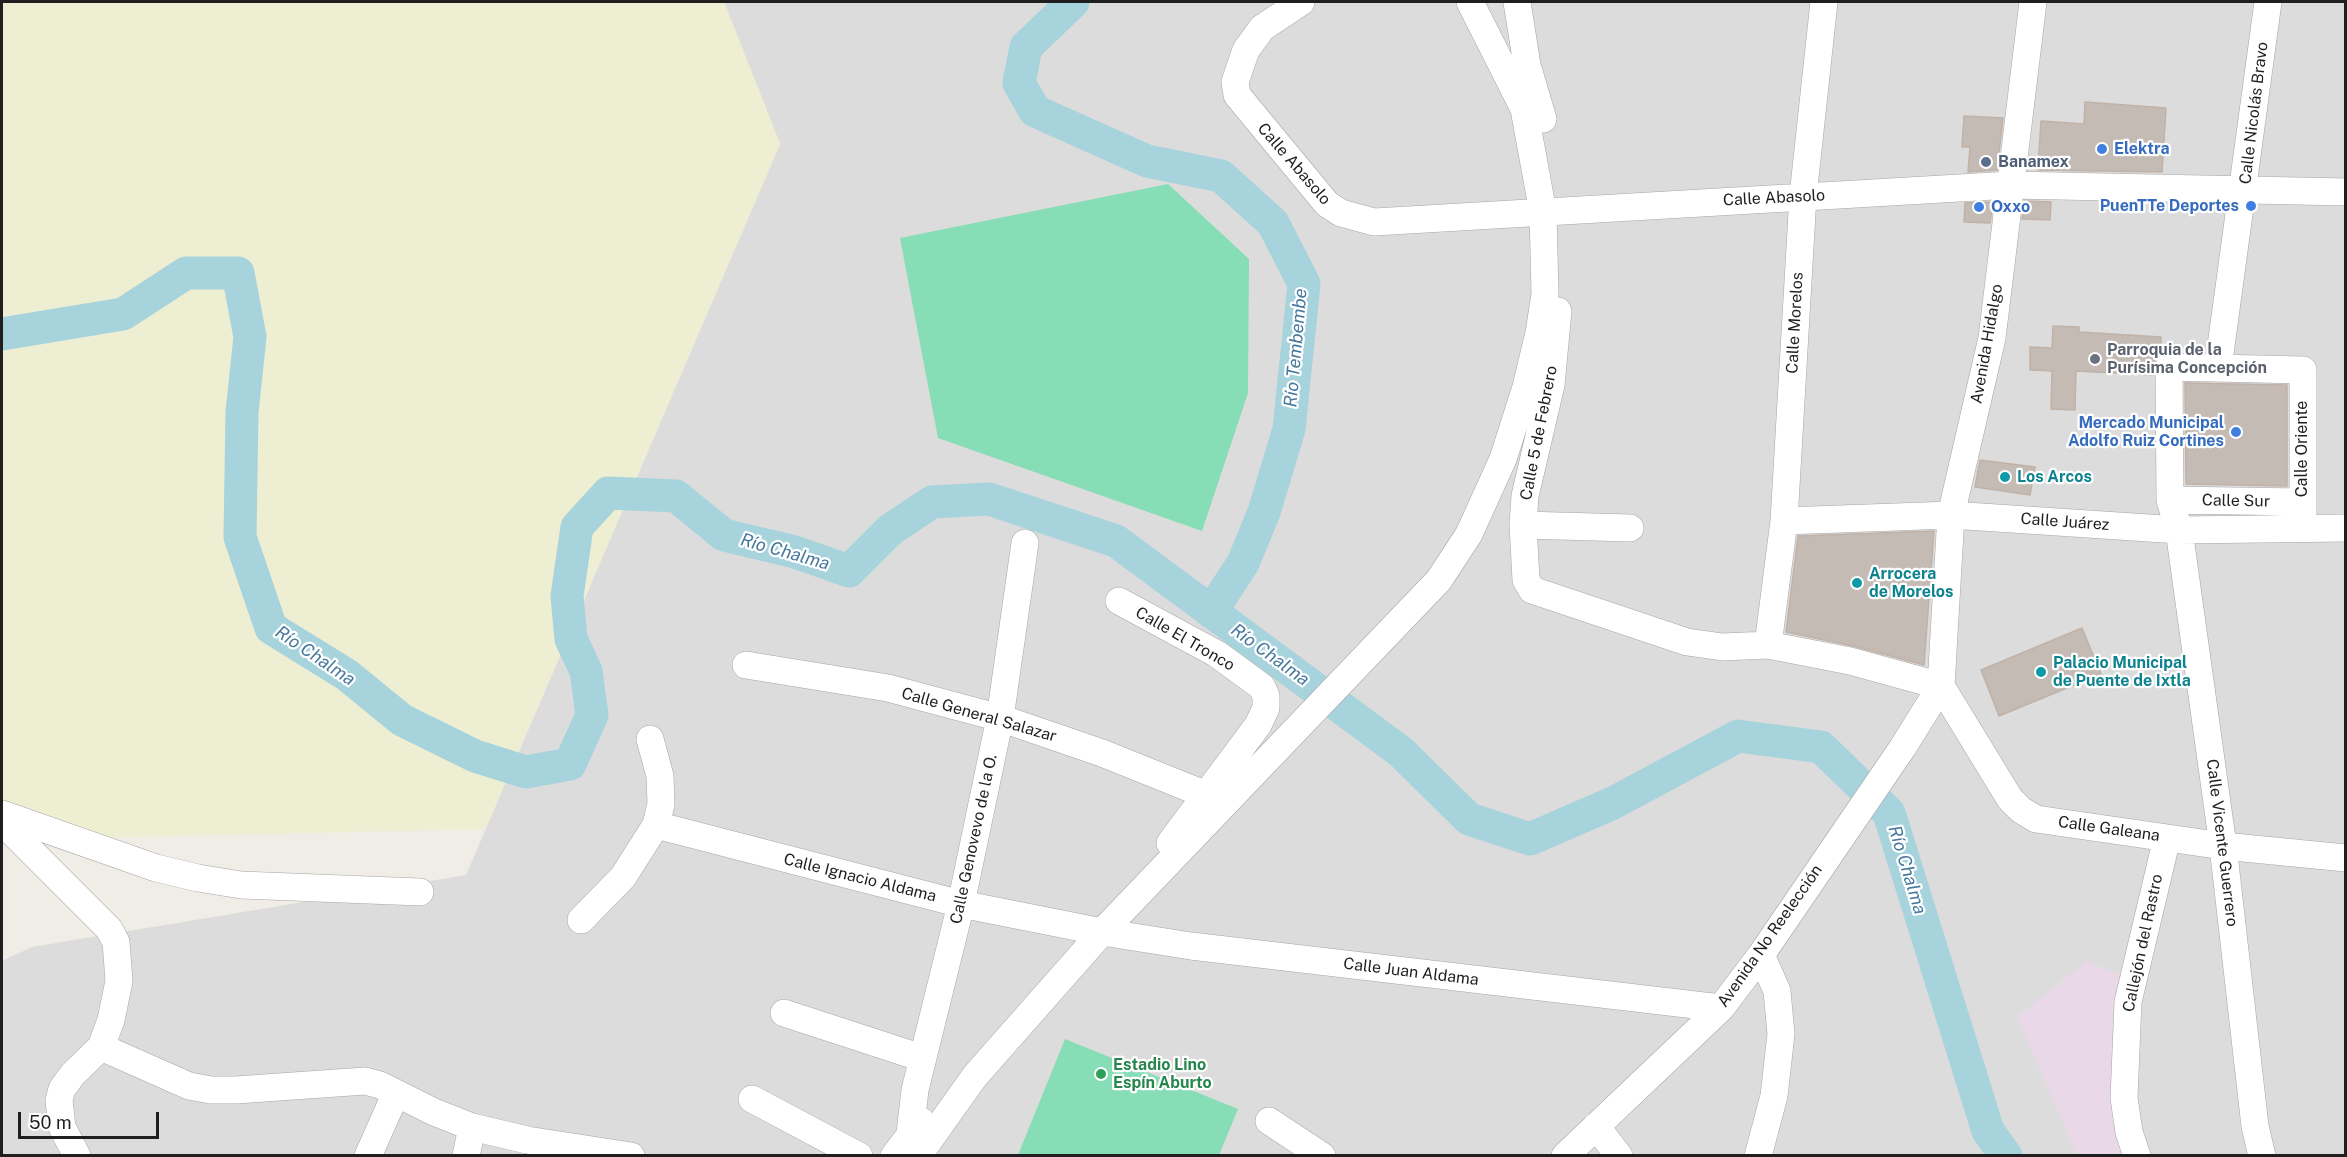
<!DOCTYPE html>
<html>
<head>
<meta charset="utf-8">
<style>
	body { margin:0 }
	#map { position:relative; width:2347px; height:1157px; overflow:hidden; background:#f0ece6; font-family:"Public Sans",sans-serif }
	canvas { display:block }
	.frame { position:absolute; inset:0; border:3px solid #1f1f1f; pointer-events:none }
	.scale { position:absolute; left:18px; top:1112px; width:141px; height:27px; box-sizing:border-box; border:3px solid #1f1f1f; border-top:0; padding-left:8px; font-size:18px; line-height:21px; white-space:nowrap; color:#1f1f1f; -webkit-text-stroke:4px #fff; paint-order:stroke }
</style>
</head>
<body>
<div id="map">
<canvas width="2347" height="1157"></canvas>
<div class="frame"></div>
<div class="scale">50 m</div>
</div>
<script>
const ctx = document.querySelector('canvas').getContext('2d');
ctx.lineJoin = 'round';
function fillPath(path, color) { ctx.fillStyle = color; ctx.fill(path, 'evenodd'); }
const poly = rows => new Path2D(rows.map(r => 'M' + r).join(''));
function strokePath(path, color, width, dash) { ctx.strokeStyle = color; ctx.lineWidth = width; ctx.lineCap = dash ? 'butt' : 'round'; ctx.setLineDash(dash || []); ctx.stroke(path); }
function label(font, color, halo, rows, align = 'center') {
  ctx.font = font + ' "Public Sans",sans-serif'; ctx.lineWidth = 4.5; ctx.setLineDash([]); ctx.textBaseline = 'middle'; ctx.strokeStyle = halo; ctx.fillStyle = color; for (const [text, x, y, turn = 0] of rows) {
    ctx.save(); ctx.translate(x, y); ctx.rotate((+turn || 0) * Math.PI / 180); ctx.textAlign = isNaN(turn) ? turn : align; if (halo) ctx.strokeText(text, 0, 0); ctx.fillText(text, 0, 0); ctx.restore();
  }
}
fillPath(poly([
	[724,2,2345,2,2345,1155,2,1155,2,961,32,947,466,875,780,144]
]), '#dddcdc');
fillPath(poly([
	[2087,961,2135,982,2131,1155,2077,1155,2017,1017]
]), '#e9d8e7');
fillPath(poly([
	[2,2,724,2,780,144,485,829,2,840]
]), '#eeeed2');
fillPath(poly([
	[1168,184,1249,259,1248,393,1202,531,938,438,900,238],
	[1065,1039,1238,1109,1219,1155,1018,1155]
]), '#86ddb6');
strokePath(poly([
	[1073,2,1026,47,1019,83,1035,111,1147,161,1221,176,1273,223,1304,284,1289,429,1264,512,1243,563,1211,612],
	[2,334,123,314,186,273,238,273,250,337,242,412,240,537,271,628,347,675,402,720,475,756,526,772,570,764,592,715,586,671,571,639,567,596,577,527,608,493,676,496,724,535,795,552,849,571,890,530,932,502,989,499,1116,541,1401,752,1469,819,1530,839,1613,803,1738,736,1821,747,1889,813,1988,1131,2006,1156]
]), '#a7d3dc', 33);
const building = poly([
	[2085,102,2166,108,2162,172,2038,170,2041,121,2084,124,2085,102],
	[1964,116,2003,118,1997,170,1968,172,1970,147,1962,147,1964,116],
	[2025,201,2051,202,2050,220,2022,219,2025,201],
	[1993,202,1990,223,1964,222,1965,203,1993,202],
	[2053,326,2079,327,2079,332,2161,337,2161,354,2155,360,2153,375,2076,371,2075,410,2051,409,2052,371,2030,370,2030,347,2052,348,2053,326],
	[2185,383,2287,385,2287,486,2186,484,2185,383],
	[1980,460,2035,467,2030,495,1975,487,1980,460],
	[1934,531,1924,665,1853,646,1786,632,1798,536,1934,531],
	[2082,628,2101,674,1999,716,1981,670,2082,628]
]);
fillPath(building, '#c4bbb5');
strokePath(building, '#c1b2a8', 1.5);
const minor = poly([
	[1301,2,1262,28,1246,50,1235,82,1237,95,1327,204,1341,213,1374,222,2011,185,2346,192],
	[1517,2,1527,65,1543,119],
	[1558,311,1551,385,1525,496,1523,525,1526,580,1532,590,1687,642,1723,647,1768,645,1850,661,1941,686],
	[2218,368,2268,2],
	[2170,500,2302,502],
	[1784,521,1951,515,2179,530,2346,528],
	[1523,525,1630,528],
	[1119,601,1217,654,1262,687,1266,696,1266,708,1258,725,1170,843],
	[1768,645,1784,521,1803,196,1824,2],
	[746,665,888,688,1000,718,1102,753,1204,794],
	[1941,686,2010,799,2021,810,2036,819,2223,846,2346,858],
	[2,814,156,868,198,878,241,885,420,892],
	[2,822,109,929,116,942,119,981,111,1020,101,1047,73,1074,62,1089,59,1100,62,1127,77,1156],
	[656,825,961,904,1102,932,1191,946,1721,1008],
	[581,920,623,877,656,825,661,804,660,776,650,739],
	[784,1013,922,1058],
	[101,1047,189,1086,211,1090,236,1090,365,1081,380,1085,434,1112,472,1127,527,1140,631,1156],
	[752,1099,859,1156],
	[1269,1121,1322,1156],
	[1596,1126,1619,1156],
	[910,1133,915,1090,961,904,1000,718,1025,543],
	[368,1156,396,1093],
	[466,1156,472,1127],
	[894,1156,921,1121],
	[918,1156,975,1076,1102,932,1439,580,1469,534,1503,459,1526,387,1539,333,1545,294,1543,212,1524,109,1470,2],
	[1565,1156,1721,1008,1761,955,1903,747,1941,686,1951,515,1992,338,2033,2],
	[1758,1156,1774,1096,1781,1034,1777,991,1761,955],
	[2137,1156,2129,1132,2124,1098,2128,1002,2167,838],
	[2262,1156,2255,1126,2223,846,2179,530,2170,500,2169,367,2303,370,2303,528]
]);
strokePath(minor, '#a6a6a6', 28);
strokePath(minor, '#fff', 27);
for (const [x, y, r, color] of [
	[2102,149,6,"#3f7fe0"],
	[1986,162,6,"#5c6f8a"],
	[2251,206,6,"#3f7fe0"],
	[1979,207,6,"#3f7fe0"],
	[2095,359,6,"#6b7280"],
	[2236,432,6,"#3f7fe0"],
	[2005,477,6,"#0f9aa8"],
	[1857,583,6,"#0f9aa8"],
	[2041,672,6,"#0f9aa8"],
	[1101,1074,6,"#2e9e5b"]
]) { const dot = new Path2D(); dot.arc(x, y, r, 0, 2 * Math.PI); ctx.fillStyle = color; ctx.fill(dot); strokePath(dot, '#fff', 2); }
label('16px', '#1f1f1f', '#fff', [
	["Calle Nicolás Bravo",2254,113,-83],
	["Calle Abasolo",1294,164,49],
	["Calle Abasolo",1774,198,-3],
	["Calle Morelos",1795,323,-87],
	["Avenida Hidalgo",1987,344,-80],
	["Calle 5 de Febrero",1539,433,-79],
	["Calle Oriente",2302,449,-90],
	["Calle Sur",2236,501,1],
	["Calle Juárez",2065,522,4],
	["Calle El Tronco",1185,639,30],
	["Calle General Salazar",979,715,16],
	["Calle Galeana",2109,829,8],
	["Calle Genovevo de la O.",974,839,-78],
	["Calle Vicente Guerrero",2222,843,83],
	["Calle Ignacio Aldama",860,878,14],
	["Avenida No Reelección",1770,936,-55],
	["Callejón del Rastro",2143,943,-78],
	["Calle Juan Aldama",1411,972,7]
]);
label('bold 16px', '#366cbe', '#fff', [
	["Elektra",2114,149],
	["PuenTTe Deportes",2239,206,"right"],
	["Oxxo",1991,207],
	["Mercado Municipal",2224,423,"right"],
	["Adolfo Ruiz Cortines",2224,441,"right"]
], 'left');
label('bold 16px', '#4e5e75', '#fff', [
	["Banamex",1998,162]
], 'left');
label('bold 16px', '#5b616d', '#fff', [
	["Parroquia de la",2107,350],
	["Purísima Concepción",2107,368]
], 'left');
label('bold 16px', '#0d838f', '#fff', [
	["Los Arcos",2017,477],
	["Arrocera",1869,574],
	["de Morelos",1869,592],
	["Palacio Municipal",2053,663],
	["de Puente de Ixtla",2053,681]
], 'left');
label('bold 16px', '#27864d', '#fff', [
	["Estadio Lino",1113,1065],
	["Espín Aburto",1113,1083]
], 'left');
label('italic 18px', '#47789d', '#fff', [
	["Río Tembembe",1296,348,-85],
	["Río Chalma",785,552,16],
	["Río Chalma",1270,655,36],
	["Río Chalma",315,656,34],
	["Río Chalma",1907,870,73]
]);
</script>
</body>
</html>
